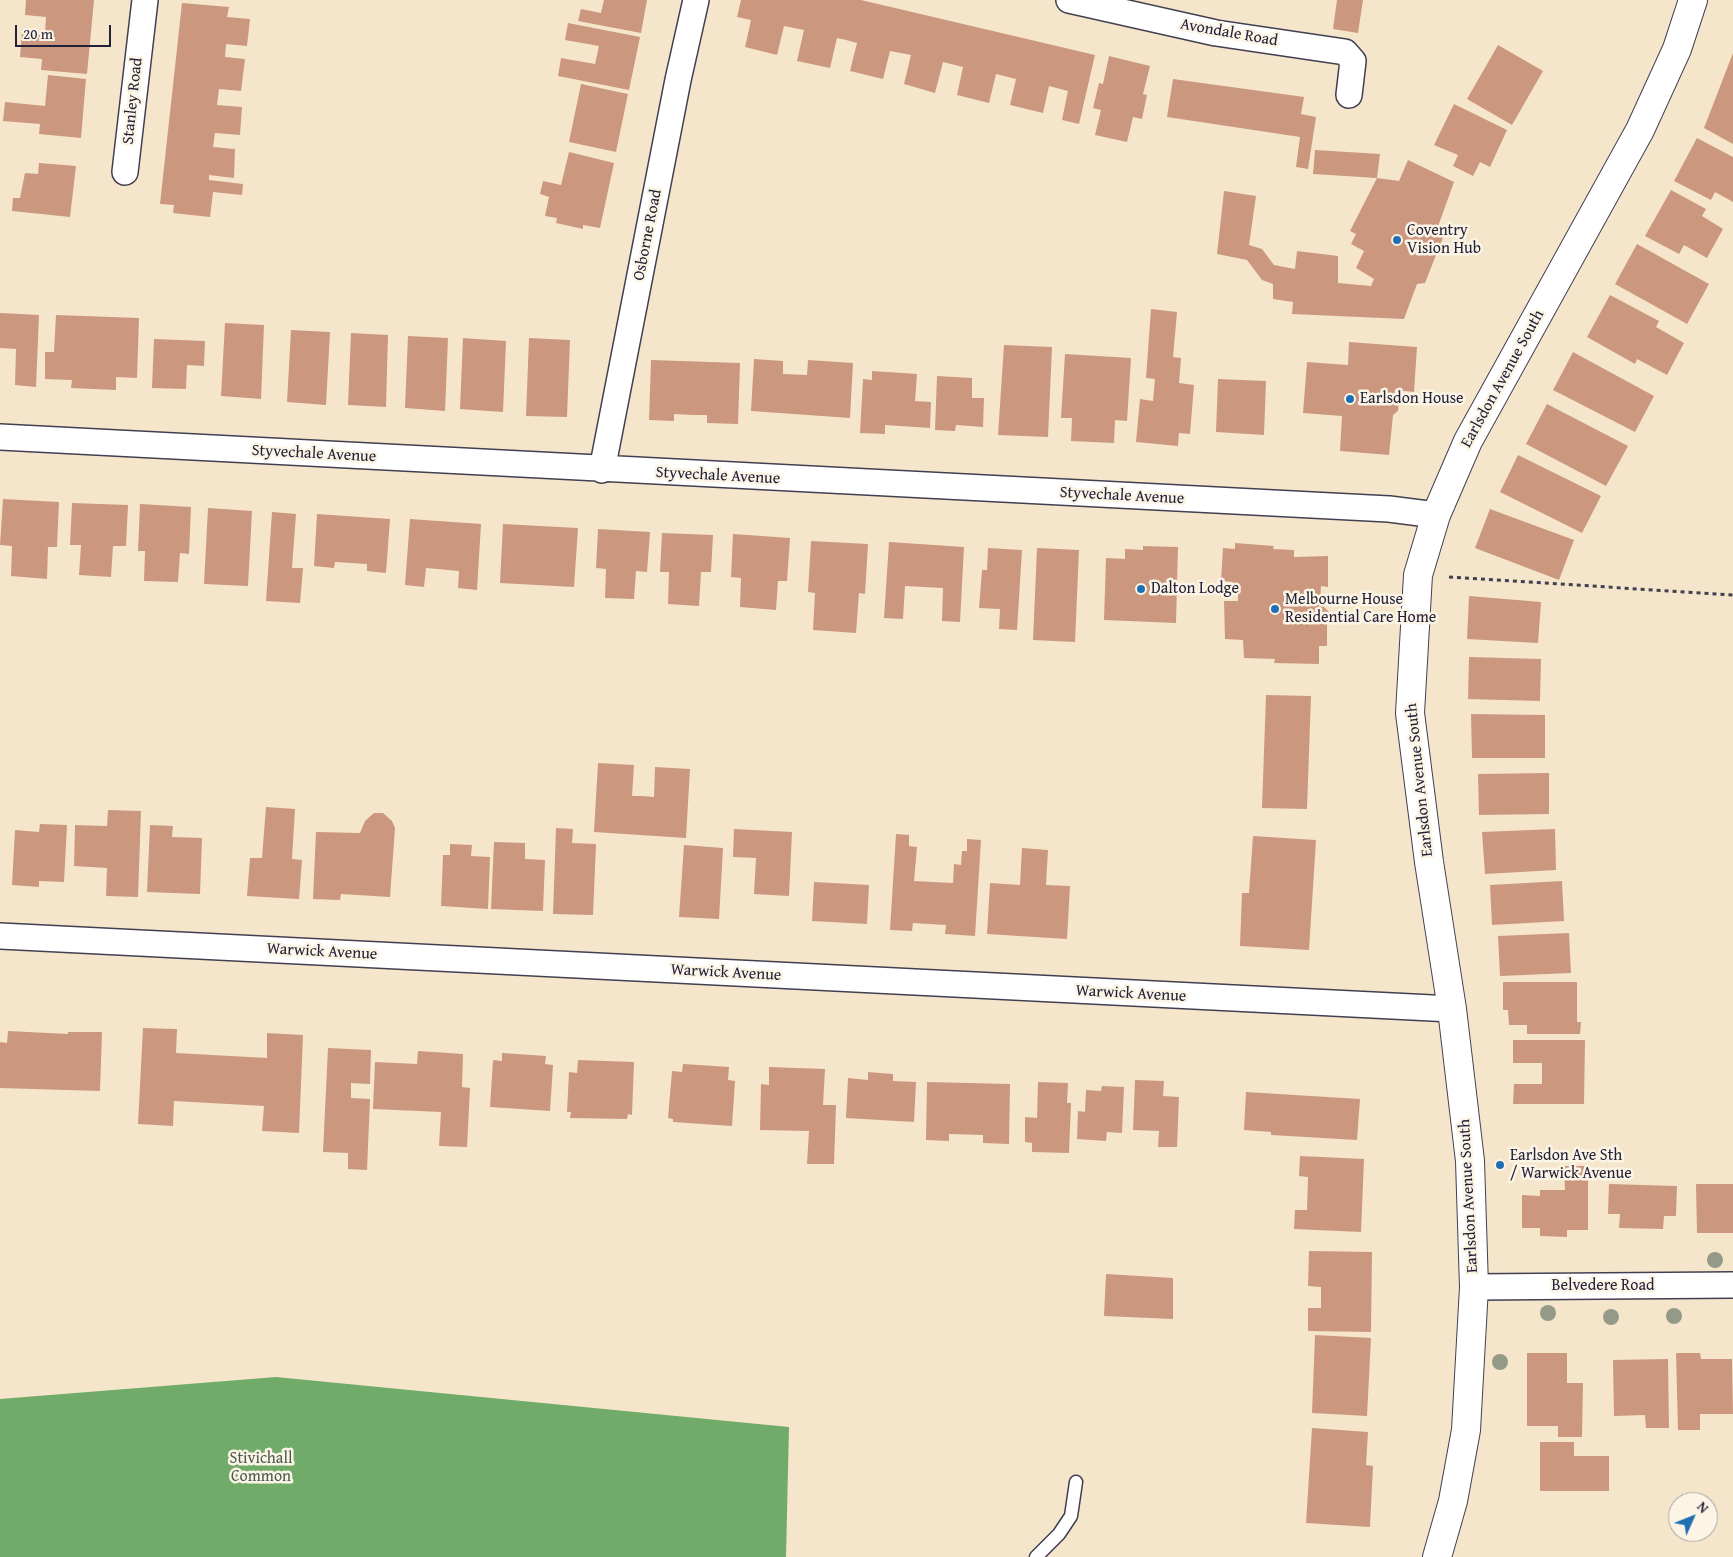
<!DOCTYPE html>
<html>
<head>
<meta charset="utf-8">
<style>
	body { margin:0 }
	#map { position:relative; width:1733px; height:1557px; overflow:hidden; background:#f5e6cb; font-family:"Gentium Book Plus",serif }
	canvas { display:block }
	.north { position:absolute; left:1668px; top:1492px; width:50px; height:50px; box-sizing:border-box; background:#fcf5e5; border:1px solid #a5a1a1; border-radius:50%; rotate:46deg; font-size:14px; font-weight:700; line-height:20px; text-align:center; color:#22223b }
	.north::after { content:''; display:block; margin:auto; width:18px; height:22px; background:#1f6fb2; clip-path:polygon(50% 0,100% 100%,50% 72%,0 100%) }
	.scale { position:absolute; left:15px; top:25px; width:96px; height:22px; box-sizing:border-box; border:2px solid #22223b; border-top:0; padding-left:6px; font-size:15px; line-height:18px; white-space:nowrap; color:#22223b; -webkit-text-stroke:4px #fcf5e5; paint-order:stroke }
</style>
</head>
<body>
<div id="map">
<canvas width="1733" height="1557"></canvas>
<div class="north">N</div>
<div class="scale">20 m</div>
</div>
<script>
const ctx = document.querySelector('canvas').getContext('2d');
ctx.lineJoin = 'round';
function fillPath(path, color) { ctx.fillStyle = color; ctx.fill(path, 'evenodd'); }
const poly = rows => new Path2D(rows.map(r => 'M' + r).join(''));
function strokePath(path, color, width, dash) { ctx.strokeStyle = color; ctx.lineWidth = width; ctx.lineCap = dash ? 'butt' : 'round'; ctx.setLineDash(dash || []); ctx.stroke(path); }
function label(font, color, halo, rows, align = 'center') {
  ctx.font = font + ' "Gentium Book Plus",serif'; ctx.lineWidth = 5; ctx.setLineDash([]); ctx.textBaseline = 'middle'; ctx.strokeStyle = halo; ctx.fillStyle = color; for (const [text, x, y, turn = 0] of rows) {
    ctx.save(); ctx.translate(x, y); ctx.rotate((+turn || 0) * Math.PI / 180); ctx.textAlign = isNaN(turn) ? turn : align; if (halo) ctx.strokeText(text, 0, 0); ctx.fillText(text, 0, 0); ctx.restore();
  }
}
fillPath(poly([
	[276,1377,789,1427,786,1557,0,1557,0,1399]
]), '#71ab6a');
fillPath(poly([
	[26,0,94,0,87,74,41,70,42,59,20,57,22,32,45,34,46,17,25,15],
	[604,0,647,0,641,33,578,21,581,9,601,13],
	[741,0,861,0,1095,55,1079,124,1062,120,1068,91,1049,86,1043,113,1010,105,1016,79,996,74,989,103,957,95,963,67,943,62,935,93,904,84,911,55,890,51,883,79,850,71,857,43,846,40,837,38,830,68,797,61,804,30,784,26,777,55,745,47,751,20,737,17],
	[1337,0,1363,0,1358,33,1333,29],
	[182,3,229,7,227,17,250,19,247,46,226,44,225,57,245,59,241,91,219,89,217,105,242,107,240,135,215,133,213,147,235,149,234,178,209,175,209,180,243,184,242,195,213,192,210,217,173,213,174,205,160,204],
	[568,23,640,37,629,90,558,76,561,58,595,64,599,46,565,40],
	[1498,45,1543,71,1512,125,1467,99],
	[1733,53,1733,144,1704,128],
	[1109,56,1150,66,1143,94,1147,95,1142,119,1133,117,1127,142,1095,135,1101,110,1093,108,1099,83,1103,84],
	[48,75,86,79,81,138,39,134,40,124,3,121,5,102,45,106],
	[1173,79,1304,97,1301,114,1316,117,1308,169,1296,167,1300,137,1167,117],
	[581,84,628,94,616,152,569,142],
	[1454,104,1507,130,1490,167,1480,162,1473,176,1453,166,1458,155,1434,145],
	[1697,138,1733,157,1733,202,1715,192,1711,200,1674,181],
	[1315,150,1380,154,1377,178,1313,174],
	[569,152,614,163,600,228,583,225,583,229,556,223,557,218,545,216,549,197,540,194,543,181,561,185],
	[1408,160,1454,182,1436,232,1444,235,1425,283,1417,284,1404,319,1292,314,1293,302,1273,299,1273,284,1262,280,1247,260,1217,254,1224,191,1256,196,1249,245,1262,249,1274,265,1295,269,1297,251,1338,256,1338,283,1371,286,1374,279,1356,268,1364,251,1351,244,1356,234,1350,231,1377,178,1399,181],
	[39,163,76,166,70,217,12,211,13,198,20,198,25,173,38,174],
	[1671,190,1706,209,1702,216,1723,229,1707,258,1684,245,1679,254,1645,236],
	[1637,244,1709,284,1687,324,1615,284],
	[1610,295,1659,321,1656,327,1684,343,1667,375,1637,359,1635,364,1587,337],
	[1151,309,1177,312,1173,357,1181,358,1179,383,1194,385,1190,434,1179,433,1178,446,1136,442,1140,399,1153,401,1155,379,1146,378],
	[0,313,39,315,36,387,15,385,16,349,0,348],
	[56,315,139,318,137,378,116,377,116,390,71,388,72,380,45,379,45,352,54,352],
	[225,323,264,325,261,399,221,396],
	[291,330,330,332,326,405,287,402],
	[351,333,388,335,386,407,348,405],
	[408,336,448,338,445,411,405,408],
	[463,338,506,341,503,412,460,409],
	[529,338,570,340,567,417,526,416],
	[154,339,205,341,204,366,187,365,186,389,152,388],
	[1349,342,1417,347,1414,392,1395,390,1394,396,1399,403,1398,411,1393,415,1389,455,1340,451,1342,416,1303,413,1307,362,1348,365],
	[1004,345,1052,347,1048,437,998,435],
	[1573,352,1654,396,1635,432,1553,390],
	[1065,354,1131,358,1127,421,1115,420,1114,443,1071,441,1072,418,1061,418],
	[754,359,783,361,783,374,807,375,808,360,853,363,850,418,751,411],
	[651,360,740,363,738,424,707,423,707,415,692,415,674,414,674,421,649,420],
	[872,371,917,374,915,401,931,402,930,428,885,425,885,434,860,433,863,379,872,380],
	[937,376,972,378,972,398,984,398,983,427,956,425,955,431,935,430],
	[1218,379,1266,381,1264,435,1216,432],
	[1547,404,1628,446,1606,486,1526,444],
	[1518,455,1601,496,1582,533,1500,492],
	[3,499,59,502,57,547,48,547,47,579,11,576,12,546,0,545],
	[72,503,128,505,126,546,113,546,111,577,79,575,81,545,70,545],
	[140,504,191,507,189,554,180,553,178,582,144,581,145,551,138,551],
	[208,508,252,511,248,586,204,584],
	[1490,509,1574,540,1559,580,1475,548],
	[272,512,296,514,292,568,303,568,300,603,266,601],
	[317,514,390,519,386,573,367,571,367,564,335,562,334,568,314,566],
	[410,519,481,524,477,590,458,588,459,571,426,568,424,587,405,585],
	[503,524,578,528,574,587,500,583],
	[598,529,650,532,647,572,636,571,634,599,605,598,606,569,596,568],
	[662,533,713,535,711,572,701,572,699,606,668,604,669,572,660,572],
	[733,534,790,538,787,581,778,581,776,610,740,607,741,578,731,577],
	[811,541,868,544,865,594,859,593,856,633,813,630,815,593,808,592],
	[889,542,964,547,960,622,942,621,943,588,905,586,903,619,884,618],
	[1235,543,1274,546,1273,549,1294,550,1294,557,1328,556,1328,587,1321,586,1320,603,1331,614,1331,621,1327,624,1327,646,1319,646,1319,664,1274,663,1275,659,1244,658,1243,640,1225,639,1224,601,1238,601,1238,593,1232,593,1233,582,1221,581,1223,548,1235,549],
	[1143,546,1178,547,1176,623,1104,620,1106,558,1125,559,1125,549,1143,550],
	[988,548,1022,550,1017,630,999,629,1000,609,979,608,982,570,987,570],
	[1037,548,1079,550,1075,642,1033,640],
	[1469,596,1541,602,1538,643,1467,639],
	[1469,657,1541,659,1540,701,1468,699],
	[1266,695,1311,696,1307,809,1262,808],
	[1471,714,1545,715,1545,758,1472,758],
	[598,763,634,765,632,796,642,796,654,797,655,767,690,769,686,838,594,832],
	[1549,773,1549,814,1479,815,1478,774],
	[266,807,295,809,292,859,302,860,299,899,247,896,250,858,262,858],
	[108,810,141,811,138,897,106,896,107,868,74,866,75,825,107,826],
	[374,813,383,813,392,821,395,828,390,897,341,894,340,900,313,899,316,832,360,833,365,821],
	[40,824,67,825,64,882,39,881,39,887,12,885,15,830,39,832],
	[150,825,173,826,172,837,202,838,200,894,147,892],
	[556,828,573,829,572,843,596,844,593,915,553,914],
	[734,829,792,832,789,896,754,894,756,858,733,857],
	[1555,829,1556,870,1485,874,1482,832],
	[896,834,909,835,909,846,917,847,914,881,953,883,954,864,961,865,962,851,967,851,967,839,981,840,975,936,945,934,946,925,913,923,912,931,890,930],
	[1253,836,1316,840,1309,950,1240,946,1242,893,1249,893],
	[494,842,525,843,525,859,545,860,543,911,491,909],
	[450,844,472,845,471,856,490,857,488,909,441,906,443,855,450,855],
	[684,845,723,848,719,919,679,917],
	[1022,848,1048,850,1046,885,1070,886,1067,939,987,934,990,883,1020,885],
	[1562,881,1564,921,1492,925,1490,885],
	[814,882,869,885,867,924,812,921],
	[1569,933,1571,973,1500,976,1498,936],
	[1503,982,1577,982,1577,1022,1581,1022,1580,1034,1527,1034,1527,1025,1509,1025,1508,1010,1503,1010],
	[143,1028,177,1029,176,1053,267,1058,267,1033,303,1035,299,1133,262,1131,264,1106,174,1101,173,1126,138,1124],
	[8,1031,68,1034,68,1032,102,1032,100,1091,0,1088,0,1042,7,1043],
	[1513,1040,1585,1040,1584,1104,1513,1104,1514,1084,1542,1084,1542,1063,1513,1063],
	[328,1048,371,1050,370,1084,351,1083,351,1098,370,1099,367,1170,348,1169,348,1153,323,1152],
	[418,1051,463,1054,462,1087,470,1088,467,1147,439,1146,441,1112,373,1109,375,1062,417,1064],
	[502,1053,546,1056,545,1064,553,1065,550,1111,490,1107,493,1060,502,1061],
	[578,1060,634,1062,632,1115,628,1114,627,1119,570,1118,571,1112,567,1112,569,1072,577,1073],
	[683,1064,729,1067,728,1080,735,1081,732,1126,673,1122,673,1119,668,1118,672,1071,682,1072],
	[769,1067,825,1069,823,1105,836,1105,834,1164,807,1164,809,1131,760,1130,761,1084,769,1085],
	[868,1072,893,1074,893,1081,916,1082,914,1122,846,1118,848,1078,868,1080],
	[1135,1080,1164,1081,1163,1096,1179,1097,1177,1147,1158,1147,1159,1131,1133,1130],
	[927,1082,1010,1084,1009,1144,983,1143,983,1135,949,1134,949,1141,926,1140],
	[1038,1082,1068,1083,1067,1103,1071,1103,1069,1153,1032,1152,1032,1143,1025,1142,1025,1117,1037,1118],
	[1102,1086,1124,1087,1122,1133,1107,1132,1106,1141,1077,1139,1078,1111,1085,1112,1086,1090,1101,1091],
	[1246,1092,1360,1099,1357,1140,1271,1135,1271,1132,1244,1130],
	[1300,1156,1364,1159,1361,1232,1294,1229,1295,1210,1307,1210,1308,1177,1299,1176],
	[1564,1166,1588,1166,1588,1230,1567,1230,1567,1237,1540,1236,1540,1228,1522,1228,1522,1195,1540,1196,1540,1190,1565,1190],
	[1609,1184,1677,1186,1676,1216,1664,1216,1663,1229,1619,1228,1620,1214,1608,1214],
	[1696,1184,1733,1184,1733,1233,1697,1233],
	[1309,1251,1372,1252,1371,1332,1308,1331,1308,1308,1321,1308,1321,1287,1308,1286],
	[1106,1274,1173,1278,1173,1319,1104,1316],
	[1315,1335,1371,1338,1367,1416,1312,1413],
	[1527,1353,1567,1353,1567,1383,1583,1383,1582,1437,1558,1437,1558,1426,1527,1426],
	[1676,1353,1700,1353,1701,1359,1732,1359,1733,1414,1700,1414,1700,1430,1678,1430],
	[1668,1359,1669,1428,1646,1428,1645,1415,1614,1416,1613,1360],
	[1312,1428,1368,1432,1366,1465,1373,1466,1370,1527,1306,1523],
	[1540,1442,1574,1442,1574,1456,1609,1456,1609,1491,1540,1491]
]), '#cb987f');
const lane = poly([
	[1036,1557,1059,1534,1071,1516,1076,1482]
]);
const street = poly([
	[1069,0,1216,33,1345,52,1353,61,1349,95],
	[125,172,145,0],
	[0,437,1389,509,1436,515],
	[602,470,678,80,696,0],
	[0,936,1452,1009],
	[1474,1287,1733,1285]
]);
const secondary = poly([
	[1437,1557,1453,1501,1466,1430,1474,1287,1470,1161,1452,1009,1429,862,1410,713,1418,575,1436,515,1468,441,1640,130,1677,49,1693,0]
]);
strokePath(lane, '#423f51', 15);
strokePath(street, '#423f51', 28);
strokePath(secondary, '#423f51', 30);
strokePath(poly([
	[1449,577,1733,595]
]), '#423f51', 3, [4, 4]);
strokePath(lane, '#fff', 12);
strokePath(street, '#fff', 25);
strokePath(secondary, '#fff', 28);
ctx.fillStyle = '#959a88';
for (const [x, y] of [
	[1715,1260],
	[1548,1313],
	[1674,1316],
	[1611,1317],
	[1500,1362]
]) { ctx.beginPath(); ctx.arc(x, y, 8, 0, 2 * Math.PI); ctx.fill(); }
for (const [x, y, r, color] of [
	[1397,240,5,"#1f6fb2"],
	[1350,399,5,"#1f6fb2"],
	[1141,589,5,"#1f6fb2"],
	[1275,609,5,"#1f6fb2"],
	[1500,1165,5,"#1f6fb2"]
]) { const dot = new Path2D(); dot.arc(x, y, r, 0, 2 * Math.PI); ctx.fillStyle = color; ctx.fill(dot); strokePath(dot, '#fcf5e5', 2); }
label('16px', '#22223b', '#fcf5e5', [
	["Avondale Road",1229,33,10],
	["Stanley Road",133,101,-84],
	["Osborne Road",648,235,-79],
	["Earlsdon Avenue South",1503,379,-61],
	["Styvechale Avenue",314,454,3],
	["Styvechale Avenue",718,476,3],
	["Styvechale Avenue",1122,496,3],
	["Earlsdon Avenue South",1420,780,-96],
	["Warwick Avenue",322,952,3],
	["Warwick Avenue",726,973,3],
	["Warwick Avenue",1131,994,3],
	["Earlsdon Avenue South",1469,1196,-93],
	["Belvedere Road",1603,1286]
]);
label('16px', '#22223b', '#fcf5e5', [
	["Coventry",1407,231],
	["Vision Hub",1407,249],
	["Earlsdon House",1360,399],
	["Dalton Lodge",1151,589],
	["Melbourne House",1285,600],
	["Residential Care Home",1285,618],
	["Earlsdon Ave Sth",1510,1156],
	["/ Warwick Avenue",1510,1174]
], 'left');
label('16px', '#475b51', '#fcf5e5', [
	["Stivichall",261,1459],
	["Common",261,1477]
]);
</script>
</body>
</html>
